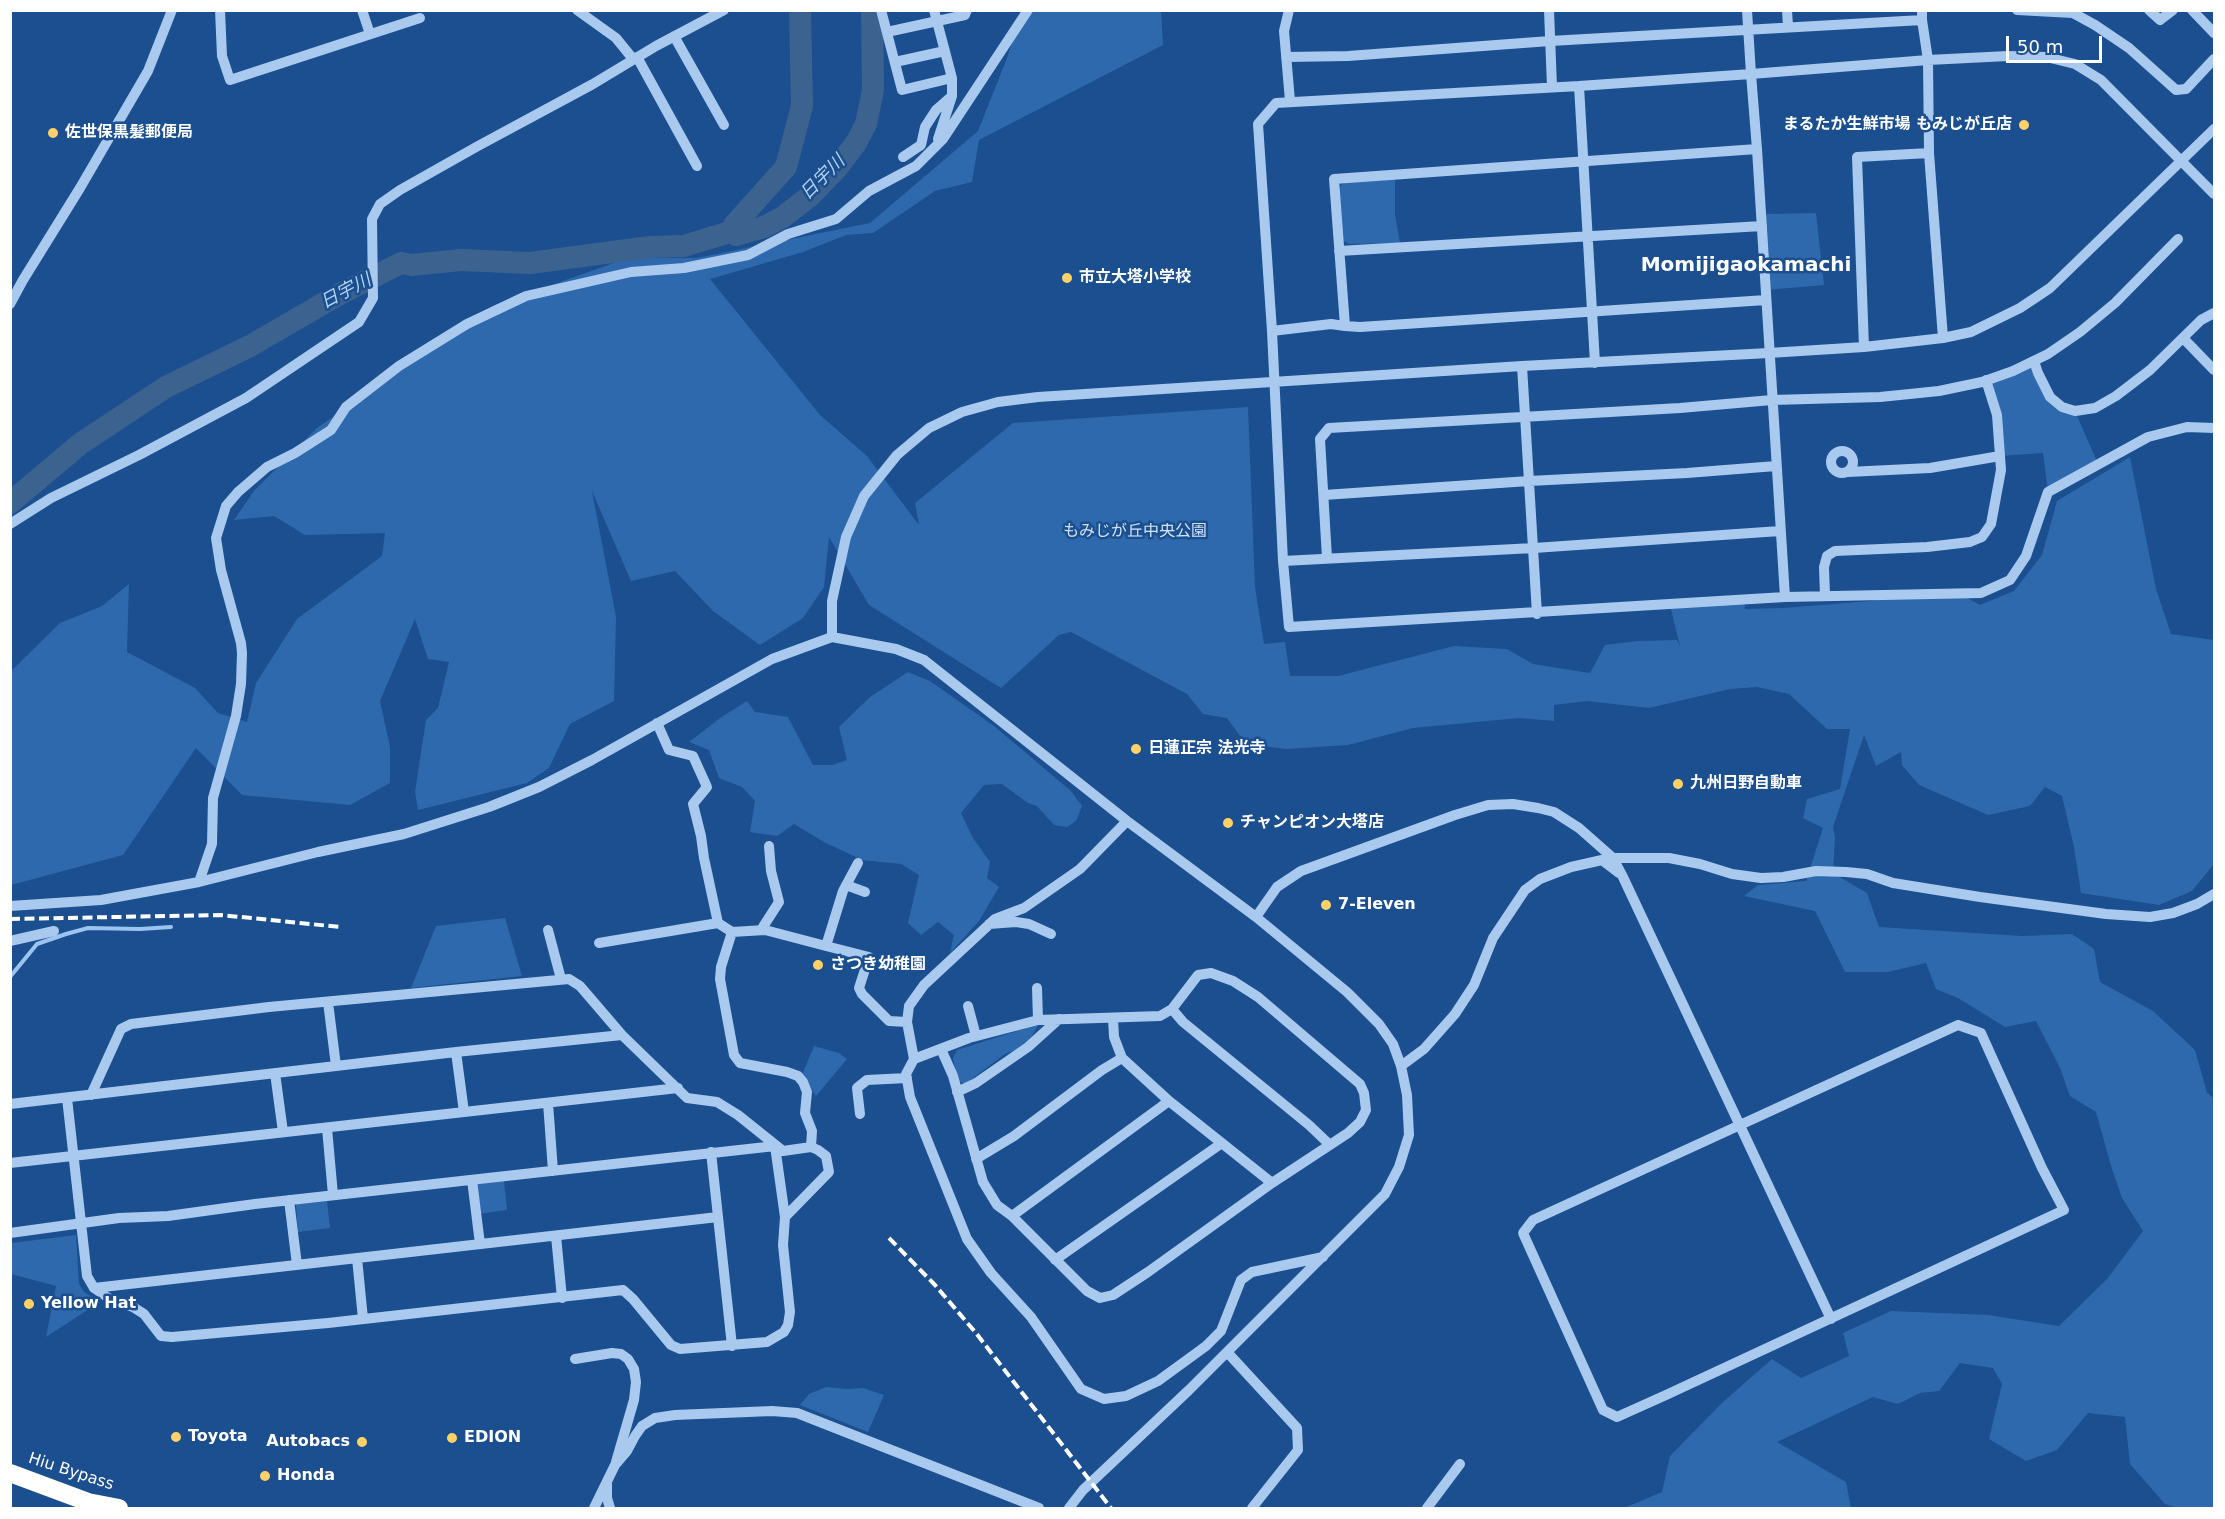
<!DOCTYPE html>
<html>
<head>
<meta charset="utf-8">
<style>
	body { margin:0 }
	#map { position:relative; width:2225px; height:1519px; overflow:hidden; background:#1b4f8f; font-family:"DejaVu Sans",sans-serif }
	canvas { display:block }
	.frame { position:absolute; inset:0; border:12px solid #fff; pointer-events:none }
	.scale { position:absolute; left:2006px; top:36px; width:96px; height:27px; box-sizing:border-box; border:3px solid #fff; border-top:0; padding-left:8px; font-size:18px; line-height:21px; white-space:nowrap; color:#fff; -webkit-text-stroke:4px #1b4f8f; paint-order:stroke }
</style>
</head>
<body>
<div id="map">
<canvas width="2225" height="1519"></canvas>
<div class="frame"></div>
<div class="scale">50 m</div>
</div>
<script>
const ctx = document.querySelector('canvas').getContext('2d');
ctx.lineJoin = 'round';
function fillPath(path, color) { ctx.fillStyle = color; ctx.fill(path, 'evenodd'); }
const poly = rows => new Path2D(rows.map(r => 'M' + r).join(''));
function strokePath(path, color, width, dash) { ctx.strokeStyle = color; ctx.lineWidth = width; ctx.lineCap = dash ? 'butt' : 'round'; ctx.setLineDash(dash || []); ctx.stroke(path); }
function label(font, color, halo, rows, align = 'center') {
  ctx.font = font + ' "DejaVu Sans","Noto Sans JP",sans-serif'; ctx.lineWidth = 5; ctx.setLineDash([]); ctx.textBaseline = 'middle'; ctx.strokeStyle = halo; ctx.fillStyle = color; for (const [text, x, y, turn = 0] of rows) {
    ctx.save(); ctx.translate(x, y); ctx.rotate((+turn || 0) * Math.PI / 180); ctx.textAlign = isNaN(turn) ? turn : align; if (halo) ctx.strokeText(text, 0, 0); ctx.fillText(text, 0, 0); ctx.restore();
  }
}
fillPath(poly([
	[1022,11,1161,11,1163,45,979,140,972,182,935,191,873,233,846,235,803,252,710,279,820,415,867,456,919,525,915,503,1013,423,1248,407,1255,587,1264,644,1285,642,1290,676,1338,676,1454,646,1507,649,1533,664,1590,673,1605,645,1638,641,1677,640,1680,646,1670,605,1744,600,1745,609,1783,608,1871,601,1902,595,1960,594,1980,605,2014,591,2042,555,2057,501,2130,457,2156,589,2171,634,2214,640,2214,864,2192,891,2159,905,2081,893,2074,847,2062,796,2045,787,2030,806,1988,815,1919,785,1902,765,1901,752,1876,766,1864,735,1833,827,1835,837,1833,873,1867,893,1879,927,2022,936,2072,934,2094,949,2100,982,2153,1011,2195,1050,2207,1093,2214,1098,2214,1508,2177,1508,2165,1504,2130,1464,2125,1417,2088,1413,2057,1450,2026,1461,1989,1439,2002,1384,1993,1368,1960,1363,1939,1391,1920,1393,1898,1404,1873,1397,1777,1442,1846,1482,1851,1508,1624,1508,1662,1492,1670,1456,1723,1402,1772,1359,1801,1378,1849,1356,1843,1333,1891,1311,1988,1315,2059,1326,2107,1279,2143,1231,2122,1198,2111,1166,2096,1112,2070,1096,2060,1068,2036,1021,2005,1027,1958,998,1936,989,1926,963,1888,972,1845,972,1815,911,1744,896,1758,885,1806,881,1823,828,1803,818,1807,799,1840,789,1850,729,1827,729,1789,694,1757,687,1730,689,1649,708,1587,701,1554,705,1554,721,1519,718,1413,728,1348,745,1287,749,1262,746,1240,736,1227,718,1203,714,1187,694,1071,632,1059,635,1001,688,869,605,829,537,824,587,803,618,760,645,713,611,675,571,631,581,592,491,616,617,614,701,570,724,549,768,527,783,418,810,415,792,426,720,438,708,449,662,428,659,415,619,380,701,390,747,390,783,350,805,242,795,196,748,123,855,11,885,11,671,60,623,102,606,129,584,127,652,195,688,218,713,247,722,256,683,297,619,382,556,385,533,305,535,274,516,234,520,254,491,317,428,492,306,628,258,697,258,870,223,978,131,1007,58],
	[1395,178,1395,215,1400,243,1349,244,1342,240,1338,191,1342,184,1353,181],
	[1816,213,1824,285,1766,290,1761,214],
	[2034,361,2048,393,2075,411,2098,464,2048,492,2043,453,2000,456,1986,380],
	[908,672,930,681,994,726,1071,791,1082,806,1076,821,1067,827,1054,825,1037,806,1028,803,1002,784,984,785,961,813,973,838,990,862,987,878,999,887,979,921,950,953,954,935,938,922,921,935,908,923,919,875,901,864,862,860,824,842,794,824,777,836,750,832,755,801,742,787,719,778,709,750,689,742,720,718,747,701,755,712,788,717,813,765,832,765,847,760,839,727,870,697],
	[505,918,522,976,411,988,436,926],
	[1039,1024,1031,1037,1017,1050,1005,1054,965,1084,957,1081,953,1058,957,1050],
	[814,1046,839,1053,847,1059,816,1096,802,1075],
	[504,1181,507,1210,478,1214,475,1184],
	[327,1201,330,1228,298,1232,296,1204],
	[76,1235,79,1284,84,1292,100,1302,46,1337,56,1286,11,1274,11,1243],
	[826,1387,847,1389,863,1388,884,1395,868,1432,800,1405,809,1394]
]), '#2e69ad');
strokePath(poly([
	[10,977,37,944,66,934,88,928,140,929,171,927]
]), '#9cc4f0', 4);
strokePath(poly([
	[733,231,734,225,786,167,802,106,800,10],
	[10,503,80,444,166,387,250,346,338,295,401,263,412,265,461,260,530,263,650,247,684,246,733,231,736,235,764,227,783,217,810,196,837,168,856,143,866,124,873,90,872,10]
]), '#3c6290', 22);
strokePath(poly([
	[220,10,222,56,230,80,420,18],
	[362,10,370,34],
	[577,10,616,38,633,59],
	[881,10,902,90,952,78],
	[934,10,952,78,952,96,938,139],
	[1289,10,1284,31,1290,101],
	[1549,10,1552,87],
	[1747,10,1751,74,1757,149,1785,597,1289,627,1283,561,1272,331,1258,124,1276,103,1579,86,1751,74,1928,60,2008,56,2046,57,2075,64,2101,80,2214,194],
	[1787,10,1788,26],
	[2017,10,2073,13,2095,25,2129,48,2176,90,2186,89,2214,59],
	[2149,10,2160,20,2173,10],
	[2192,10,2214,33],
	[1922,20,1928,60,1929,153],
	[887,32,965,15,967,10],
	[674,36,724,125],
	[637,57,697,166],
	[1286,57,1348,56,1550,41,1922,20,1922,10],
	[895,62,945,51],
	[1579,86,1595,363],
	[903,157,921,145,925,127,936,110,952,96],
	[1339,251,1762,226],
	[10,304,23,280,80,188,148,71,172,10],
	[1345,326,1360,327,1766,300],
	[1272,331,1331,324,1345,326,1334,179,1757,149],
	[2183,338,2214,370],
	[1864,347,1857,157,1929,153,1943,338],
	[2034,361,2038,373,2050,397,2062,407,2075,411,2095,408,2116,396,2150,370,2201,320,2214,313],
	[1522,366,1537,614],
	'1831 462a11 11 0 1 1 22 0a11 11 0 1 1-22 0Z',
	[1848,472,1930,468,2000,456],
	[1324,495,1529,481,1687,473,1776,466],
	[10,524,51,498,139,455,246,398,359,322,373,298,372,219,380,204,400,190,478,146,593,84,656,46,724,10],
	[1327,558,1320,439,1329,428,1680,408,1772,400,1880,397,1939,391,1982,382,2013,371,2048,354,2080,332,2115,303,2178,239],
	[1283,561,1534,548,1780,531],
	[1825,595,1824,567,1827,556,1835,551,1927,547,1970,542,1982,537,1991,524,2001,470,1997,415,1986,380],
	[1785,597,1981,593,2010,580,2026,556,2048,492,2148,437,2187,427,2214,428],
	[832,637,832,601,846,537,864,496,897,455,929,428,962,412,998,402,1038,397,1522,366,1769,353,1864,347,1943,338,1971,332,2020,308,2050,288,2214,129],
	[1127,821,1080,869,1024,908,995,919,924,985,909,1006,907,1022,914,1059,906,1074,910,1097,967,1239,991,1273,1031,1317,1081,1389,1104,1399,1126,1396,1158,1381,1206,1346,1221,1331,1241,1280,1252,1272,1323,1257],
	[1613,858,1669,858,1700,864,1732,874,1761,878,1783,877,1816,871,1846,872,1867,874,1893,883,1980,897,2106,914,2150,917,2173,913,2197,904,2214,894],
	[199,882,212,844,213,798,236,716,241,684,242,653,241,643,221,570,216,538,226,506,238,492,267,467,295,453,331,430,346,407,399,366,467,324,526,296,631,272,684,268,748,255,788,234,836,219,869,191,916,166,943,139,1028,10],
	[846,885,865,892],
	[10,906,101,900,199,882,318,852,404,834,489,807,539,787,592,760,772,659,832,637,896,649,924,660,1127,821,1256,917,1347,992,1379,1024,1393,1044,1401,1066,1407,1095,1409,1135,1399,1167,1385,1194,1189,1390,1083,1490,1069,1508],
	[1256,917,1277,887,1301,871,1455,815,1488,805,1513,804,1538,808,1554,812,1579,828,1613,858,1622,875,1831,1319],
	[718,923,732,932,721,967,720,979,734,1055,740,1063,787,1072,798,1076,803,1082,807,1092,805,1113,812,1131,811,1147],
	[989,924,1016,922,1029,924,1051,934],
	[548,930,561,979],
	[761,930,779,902,771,871,769,846],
	[732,932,765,930,826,946,843,891,858,863],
	[10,941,54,931],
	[599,943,718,923,704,858,701,836,693,804,707,787,693,756,669,750,657,723],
	[826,946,869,957,859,988,862,994,889,1021,907,1022],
	[1037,988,1038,1020],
	[328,1002,336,1066],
	[968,1006,976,1036],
	[1172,1009,1183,1022,1309,1125,1330,1145],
	[1113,1018,1114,1037,1122,1058,1169,1101,1272,1183],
	[1958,1025,1981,1033,2042,1168,2064,1210,1666,1395,1617,1417,1603,1410,1523,1233,1533,1220,1958,1025],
	[456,1052,464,1112],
	[914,1059,969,1038,1038,1020,1160,1016,1172,1009,1198,975,1211,973,1233,981,1258,997,1360,1084,1364,1093,1366,1110,1360,1122,1348,1133,1272,1183,1148,1272,1113,1295,1100,1298,1087,1291,1012,1216,997,1205,983,1182,953,1076,941,1049],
	[1401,1066,1424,1049,1455,1014,1474,985,1493,938,1525,890,1540,879,1571,867,1602,860,1619,873],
	[275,1073,283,1132],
	[957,1092,976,1083,1028,1047,1059,1019],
	[91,1095,121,1029,131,1024,269,1007,569,979,580,986,622,1035],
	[548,1103,553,1171],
	[10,1104,456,1052,622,1035,687,1098,717,1102,738,1115,783,1151,811,1147,818,1150,826,1156,829,1172,785,1217,783,1245,790,1312,788,1325,784,1332,767,1342,680,1349,671,1345,633,1299,623,1290,328,1323,172,1337,161,1336,144,1314,133,1307,110,1299,94,1288,87,1276,67,1098],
	[860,1114,857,1088,867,1080,907,1078],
	[327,1128,333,1195],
	[775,1146,785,1217],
	[711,1152,732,1346],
	[976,1159,1014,1136,1102,1070,1122,1058],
	[10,1163,678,1088],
	[472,1180,480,1244],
	[289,1200,297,1265],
	[1012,1216,1169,1101],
	[10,1233,119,1218,168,1216,255,1204,775,1146],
	[556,1236,562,1298],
	[357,1258,363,1319],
	[1055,1260,1222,1143],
	[94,1288,718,1217],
	[1227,1352,1297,1428,1298,1450,1252,1508],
	[575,1359,612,1353,621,1354,628,1359,634,1369,636,1382,634,1400,616,1462],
	[607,1483,607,1498,610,1508],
	[594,1508,615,1465,627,1451,635,1436,642,1426,655,1418,675,1415,772,1411,797,1413,1039,1508],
	[1427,1508,1460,1464]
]), '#a9c9ee', 10);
strokePath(poly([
	[10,1473,88,1502,119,1508]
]), '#fff', 18);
strokePath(poly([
	[10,919,221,915,340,927],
	[889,1238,935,1285,976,1333,1111,1508]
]), '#fff', 4, [10, 4.5]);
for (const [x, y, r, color] of [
	[2024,125,6,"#ffd166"],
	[53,133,6,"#ffd166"],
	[1067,278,6,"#ffd166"],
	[1136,749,6,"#ffd166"],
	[1678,784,6,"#ffd166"],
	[1228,823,6,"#ffd166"],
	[1326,905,6,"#ffd166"],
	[818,965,6,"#ffd166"],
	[29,1304,6,"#ffd166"],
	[176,1437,6,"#ffd166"],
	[452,1438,6,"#ffd166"],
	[362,1442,6,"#ffd166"],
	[265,1476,6,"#ffd166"]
]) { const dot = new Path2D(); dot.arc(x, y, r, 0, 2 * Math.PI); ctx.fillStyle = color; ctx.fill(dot); strokePath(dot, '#1b4f8f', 2); }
label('bold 16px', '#fff', '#1b4f8f', [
	["まるたか生鮮市場 もみじが丘店",2012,125,"right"],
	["佐世保黒髪郵便局",65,133],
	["市立大塔小学校",1079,278],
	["日蓮正宗 法光寺",1148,749],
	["九州日野自動車",1690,784],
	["チャンピオン大塔店",1240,823],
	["7-Eleven",1338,905],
	["さつき幼稚園",830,965],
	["Yellow Hat",41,1304],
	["Toyota",188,1437],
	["EDION",464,1438],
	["Autobacs",350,1442,"right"],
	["Honda",277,1476]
], 'left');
label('16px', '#cfe3fa', '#1b4f8f', [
	["もみじが丘中央公園",1135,532]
]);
label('16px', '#fff', '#1b4f8f', [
	["Hiu Bypass",71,1472,18]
]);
label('italic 18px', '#b5d3f5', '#1b4f8f', [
	["日宇川",823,178,-45],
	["日宇川",346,292,-28]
]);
label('bold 20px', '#fff', '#1b4f8f', [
	["Momijigaokamachi",1746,266]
]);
</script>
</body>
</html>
